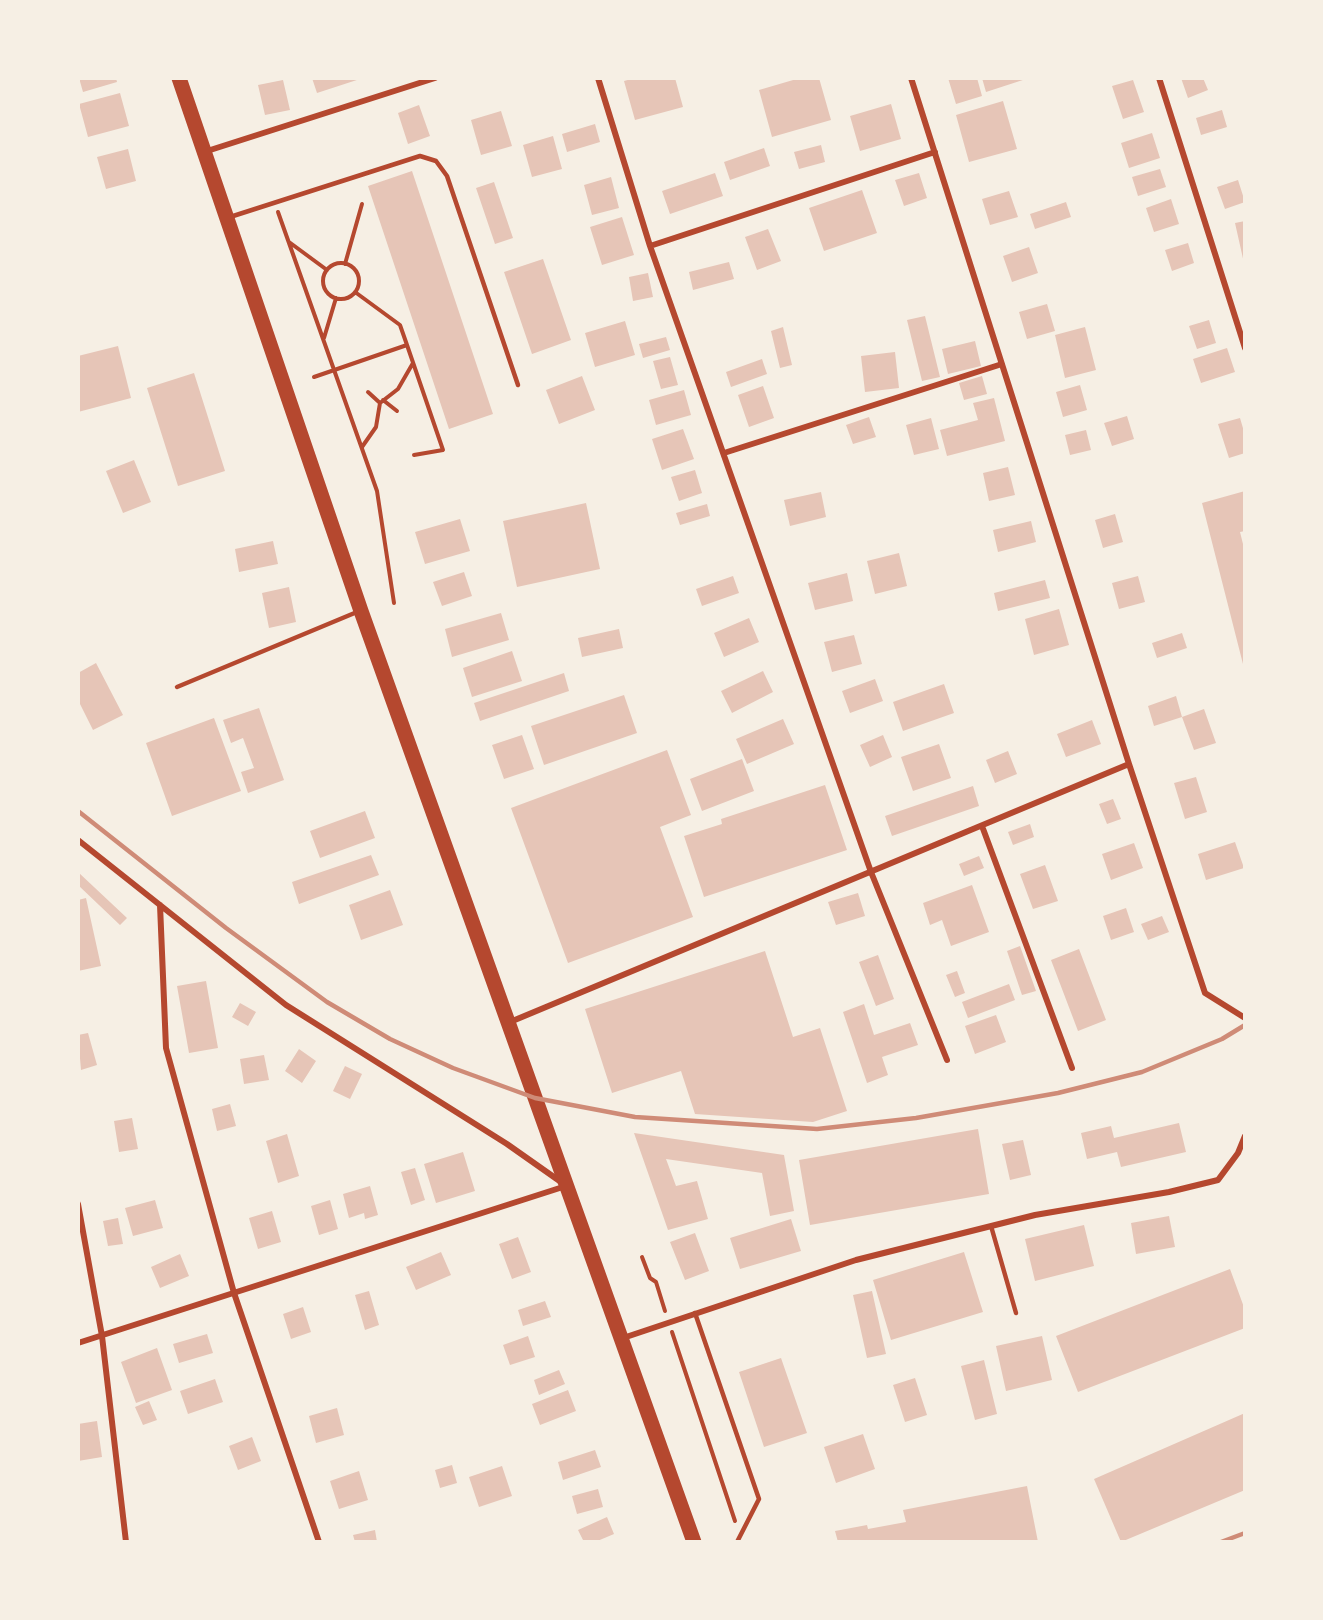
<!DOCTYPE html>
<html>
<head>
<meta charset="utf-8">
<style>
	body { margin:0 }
	#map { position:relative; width:1323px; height:1620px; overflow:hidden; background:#f6efe4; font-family:"Fira Sans",sans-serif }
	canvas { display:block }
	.frame { position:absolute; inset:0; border:80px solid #f6efe4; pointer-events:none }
</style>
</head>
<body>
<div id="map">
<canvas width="1323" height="1620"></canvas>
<div class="frame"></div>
</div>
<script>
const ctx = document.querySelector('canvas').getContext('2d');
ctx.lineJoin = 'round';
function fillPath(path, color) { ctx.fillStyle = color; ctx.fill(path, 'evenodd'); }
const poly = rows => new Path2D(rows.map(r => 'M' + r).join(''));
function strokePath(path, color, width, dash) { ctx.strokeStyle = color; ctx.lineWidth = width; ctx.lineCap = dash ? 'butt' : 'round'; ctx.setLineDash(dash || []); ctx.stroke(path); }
fillPath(poly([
	[79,78,116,78,117,82,83,92],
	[312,78,363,78,317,93],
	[635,78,675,78,683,107,635,120,624,81],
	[800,78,819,78,831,120,772,137,759,90],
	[948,78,977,78,982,96,956,104],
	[982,78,1029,78,986,92],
	[1181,78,1203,78,1208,90,1188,98],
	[283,80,290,110,265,115,258,85],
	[1133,80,1144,112,1123,119,1112,86],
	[120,93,129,126,88,137,79,104],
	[1003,101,1017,149,969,162,956,115],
	[891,104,901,139,860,151,850,116],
	[419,105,430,136,408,144,398,113],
	[1222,110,1227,127,1201,135,1196,118],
	[501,111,512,146,481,155,471,120],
	[595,124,600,142,567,152,562,134],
	[1152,133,1160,158,1129,168,1121,143],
	[553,136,562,169,532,177,523,145],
	[821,145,825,162,799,169,794,152],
	[764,148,770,166,730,180,724,162],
	[128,149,136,181,106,189,97,157],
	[1160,169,1166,187,1138,196,1132,177],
	[412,171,493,414,449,429,368,186],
	[715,173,723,196,670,214,662,191],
	[919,173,927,198,904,206,895,180],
	[611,177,619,208,592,215,584,185],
	[1238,180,1245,202,1225,209,1217,187],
	[494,182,513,238,495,244,476,188],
	[862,190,877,233,824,251,809,208],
	[1009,191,1018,217,990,225,982,199],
	[1171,199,1179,224,1154,232,1146,208],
	[1066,202,1071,217,1035,229,1030,214],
	[622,217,634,255,602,265,590,227],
	[1245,221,1245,262,1244,263,1235,223],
	[768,229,781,261,757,270,745,237],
	[1188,243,1194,263,1172,271,1165,250],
	[1029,247,1038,273,1012,282,1003,256],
	[543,259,571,340,532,354,504,272],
	[729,262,734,279,693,290,689,272],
	[648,273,653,297,633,301,629,277],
	[1047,304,1055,331,1027,339,1019,312],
	[925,316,940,377,922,381,907,320],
	[1209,320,1216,343,1197,349,1189,326],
	[625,321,635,355,595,367,585,333],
	[783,327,792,365,780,368,771,331],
	[1085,327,1096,370,1065,378,1055,335],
	[666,337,670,350,643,358,639,344],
	[975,341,981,366,948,374,942,349],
	[118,346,131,398,78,412,78,356],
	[1227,348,1235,372,1201,383,1193,359],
	[895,352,899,388,865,392,861,356],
	[670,357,678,385,661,389,653,361],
	[762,359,767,374,731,387,726,372],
	[194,373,225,471,178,486,147,388],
	[582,376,595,410,559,424,546,390],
	[982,376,987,394,964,400,959,383],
	[1080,385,1087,410,1063,417,1056,392],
	[763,386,774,418,749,427,738,395],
	[684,390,691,415,656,425,649,400],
	[994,398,1005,441,947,456,940,430,978,420,973,403],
	[1127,416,1134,439,1112,446,1104,423],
	[869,417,876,437,853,444,846,425],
	[931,418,939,449,914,455,906,425],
	[1240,418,1245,435,1245,453,1229,458,1218,424],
	[683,429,694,459,662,470,652,439],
	[1086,430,1091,450,1070,455,1065,435],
	[134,460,151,502,123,513,106,471],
	[1008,467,1015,495,989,501,983,473],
	[695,470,702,493,679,501,671,477],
	[1245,491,1245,531,1240,532,1245,552,1244,668,1202,503],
	[821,492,826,517,790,526,784,500],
	[586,503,600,569,517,587,503,521],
	[707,504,710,516,680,525,676,513],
	[1115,514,1123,542,1103,548,1095,520],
	[460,519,470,551,425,564,415,532],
	[1031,521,1036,542,998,552,993,530],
	[273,541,278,564,239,572,235,549],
	[899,553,907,586,875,594,867,561],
	[464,572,472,596,442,606,433,582],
	[847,573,853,601,815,610,808,583],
	[733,576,739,593,702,606,696,589],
	[1138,576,1145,602,1119,609,1112,583],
	[1045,580,1050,598,998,611,994,593],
	[289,587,296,622,269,628,262,593],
	[1059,609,1069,645,1034,655,1025,619],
	[501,613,509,640,452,657,445,629],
	[749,618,759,642,724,657,714,633],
	[619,629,623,648,582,657,578,638],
	[1182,633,1187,648,1157,658,1152,643],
	[854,635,862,664,832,672,824,642],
	[512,651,522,681,472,697,463,668],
	[96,663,123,715,93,730,78,700,78,673],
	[763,671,773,692,732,713,721,691],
	[564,673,569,691,480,721,474,703],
	[875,679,883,701,850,713,842,691],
	[944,684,954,713,903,731,893,702],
	[624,695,637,733,544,765,531,726],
	[1176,696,1182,717,1154,726,1148,706],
	[259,708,284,780,248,793,241,772,254,768,243,738,231,743,223,720],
	[1204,709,1216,743,1194,750,1182,717],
	[214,718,241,791,172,816,146,743],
	[783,719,794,744,747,764,736,739],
	[1092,720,1101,744,1066,757,1057,734],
	[522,735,534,769,504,779,492,745],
	[883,735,892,757,870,767,860,745],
	[939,744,951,778,913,791,901,757],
	[667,750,691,815,660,827,693,917,568,963,511,808],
	[1008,751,1017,774,995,783,986,760],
	[742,759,754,791,702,811,690,779],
	[1196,777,1207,812,1185,819,1174,783],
	[825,785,847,850,704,897,684,836,722,824,721,819],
	[973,786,979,806,892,836,885,816],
	[1113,799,1121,819,1107,824,1099,804],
	[365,811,375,838,320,858,310,831],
	[1030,824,1034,837,1013,845,1008,832],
	[1235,842,1244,868,1206,880,1198,854],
	[1134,843,1143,868,1111,880,1102,854],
	[371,855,379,875,299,904,292,882],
	[979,856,984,868,964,876,959,864],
	[1045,865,1058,901,1033,909,1020,874],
	[78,872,127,918,120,925,78,885],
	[972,885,989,932,951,946,942,920,930,925,923,903],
	[390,890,403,925,361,940,349,905],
	[858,893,865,916,836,925,828,902],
	[86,898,101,966,78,971,78,900],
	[1126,908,1134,932,1111,940,1103,916],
	[1162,916,1169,932,1148,940,1141,924],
	[1020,946,1036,991,1022,995,1007,951],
	[1079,949,1106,1020,1078,1031,1051,960],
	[765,951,793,1037,820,1028,847,1111,813,1122,695,1114,681,1071,612,1093,585,1009],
	[878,955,894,999,876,1006,859,962],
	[957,971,965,993,955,997,946,975],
	[206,981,218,1048,189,1053,177,986],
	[1009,984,1015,1000,968,1018,962,1002],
	[240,1003,256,1012,248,1026,232,1017],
	[864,1004,874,1035,910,1023,918,1045,882,1057,888,1075,867,1083,843,1012],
	[996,1015,1006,1042,975,1054,965,1026],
	[88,1033,97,1065,81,1070,78,1035],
	[299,1049,316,1061,302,1083,285,1071],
	[264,1055,269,1080,244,1084,240,1059],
	[345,1066,362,1074,350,1099,333,1091],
	[230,1104,236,1126,217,1131,212,1109],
	[132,1118,138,1149,119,1152,114,1121],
	[1179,1123,1186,1152,1121,1167,1117,1152,1087,1159,1081,1133,1111,1126,1114,1138],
	[978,1129,989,1194,810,1225,799,1160],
	[634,1133,784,1155,794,1211,770,1216,762,1173,666,1159,676,1186,697,1181,708,1219,668,1230],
	[287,1134,299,1176,278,1183,266,1141],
	[1023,1140,1031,1175,1010,1180,1002,1144],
	[463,1152,475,1191,436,1203,424,1164],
	[415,1168,425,1200,411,1205,401,1172],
	[370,1186,378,1215,365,1219,364,1213,349,1218,343,1194],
	[155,1200,163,1228,133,1236,125,1208],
	[330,1200,338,1229,319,1235,311,1206],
	[272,1211,281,1242,258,1249,249,1218],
	[1169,1216,1175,1247,1136,1254,1131,1223],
	[118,1218,123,1244,108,1246,103,1221],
	[791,1219,801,1251,740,1269,730,1238],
	[1084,1225,1094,1266,1035,1281,1025,1239],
	[695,1233,709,1271,685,1280,670,1242],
	[518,1237,531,1272,512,1279,499,1244],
	[441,1252,451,1275,416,1290,406,1267],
	[964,1252,983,1312,891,1340,873,1280],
	[180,1254,189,1276,160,1288,151,1267],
	[1230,1269,1245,1310,1245,1328,1078,1392,1056,1336],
	[369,1291,379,1325,365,1330,355,1295],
	[872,1291,886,1354,867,1358,853,1295],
	[545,1301,551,1317,523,1326,518,1310],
	[303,1307,311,1332,291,1339,283,1314],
	[207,1334,213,1353,179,1363,173,1344],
	[528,1336,535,1357,510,1365,503,1345],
	[1042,1336,1052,1380,1006,1391,996,1346],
	[157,1348,172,1390,136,1403,121,1362],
	[781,1358,807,1433,764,1447,739,1372],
	[984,1360,997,1414,975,1420,961,1366],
	[559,1370,565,1384,539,1395,534,1380],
	[915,1378,927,1415,905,1422,893,1385],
	[215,1379,223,1402,188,1414,180,1391],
	[568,1390,576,1411,540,1425,532,1404],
	[149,1401,157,1420,143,1425,135,1407],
	[337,1408,344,1435,316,1443,309,1416],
	[1245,1413,1245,1490,1121,1542,1094,1479],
	[97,1421,102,1457,78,1461,78,1424],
	[863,1434,875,1469,836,1483,824,1447],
	[252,1437,261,1461,238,1470,229,1446],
	[595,1450,601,1467,563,1480,558,1462],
	[452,1465,457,1483,440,1488,435,1470],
	[502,1466,512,1496,479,1507,469,1477],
	[359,1471,368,1500,339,1509,330,1481],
	[1027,1486,1038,1542,838,1542,835,1531,867,1525,868,1529,906,1522,903,1510],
	[598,1489,603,1507,577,1514,572,1496],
	[607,1517,614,1534,595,1542,584,1542,578,1530],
	[375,1530,377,1542,355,1542,353,1535]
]), '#e6c5b7');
strokePath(poly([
	[278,212,377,491,394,603],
	[289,242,327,270],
	'323 281a18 18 0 1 1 36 0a18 18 0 1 1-36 0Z',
	[345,264,362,204],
	[324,338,336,298],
	[407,345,443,450,414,455],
	[314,377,407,345,400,325,355,292],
	[368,392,380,403],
	[383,400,397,411],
	[362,447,376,427,380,403,398,389,413,363],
	[642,1257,650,1278,656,1282,665,1311],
	[672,1332,735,1521]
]), '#b5482f', 4);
strokePath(poly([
	[230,217,420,156,436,161,447,176,518,385],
	[177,687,357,612],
	[991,1226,1016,1313],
	[695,1313,759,1499,737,1542]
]), '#b5482f', 4.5);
strokePath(poly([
	[598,78,650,246,871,872,947,1060],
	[911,78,1129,764,1205,993,1245,1018],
	[1159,78,1245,348],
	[204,152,435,78],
	[650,246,935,152],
	[724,453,1002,364],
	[982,826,1072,1068],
	[78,840,286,1005,507,1144,561,1182],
	[160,905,166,1048,234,1293,319,1542],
	[510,1022,1129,764],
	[78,1204,102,1336,126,1542],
	[623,1338,856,1260,1035,1215,1169,1192,1218,1180,1238,1153,1245,1136],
	[78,1343,566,1186]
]), '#b5482f', 6);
strokePath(poly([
	[179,78,361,611,694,1542]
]), '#b5482f', 15);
strokePath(poly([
	[78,811,226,928,327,1002,390,1039,453,1068,535,1098,635,1117,817,1129,916,1118,1058,1093,1142,1072,1222,1039,1245,1025],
	[1221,1542,1245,1533]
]), '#cf8b77', 4.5);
</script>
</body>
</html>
